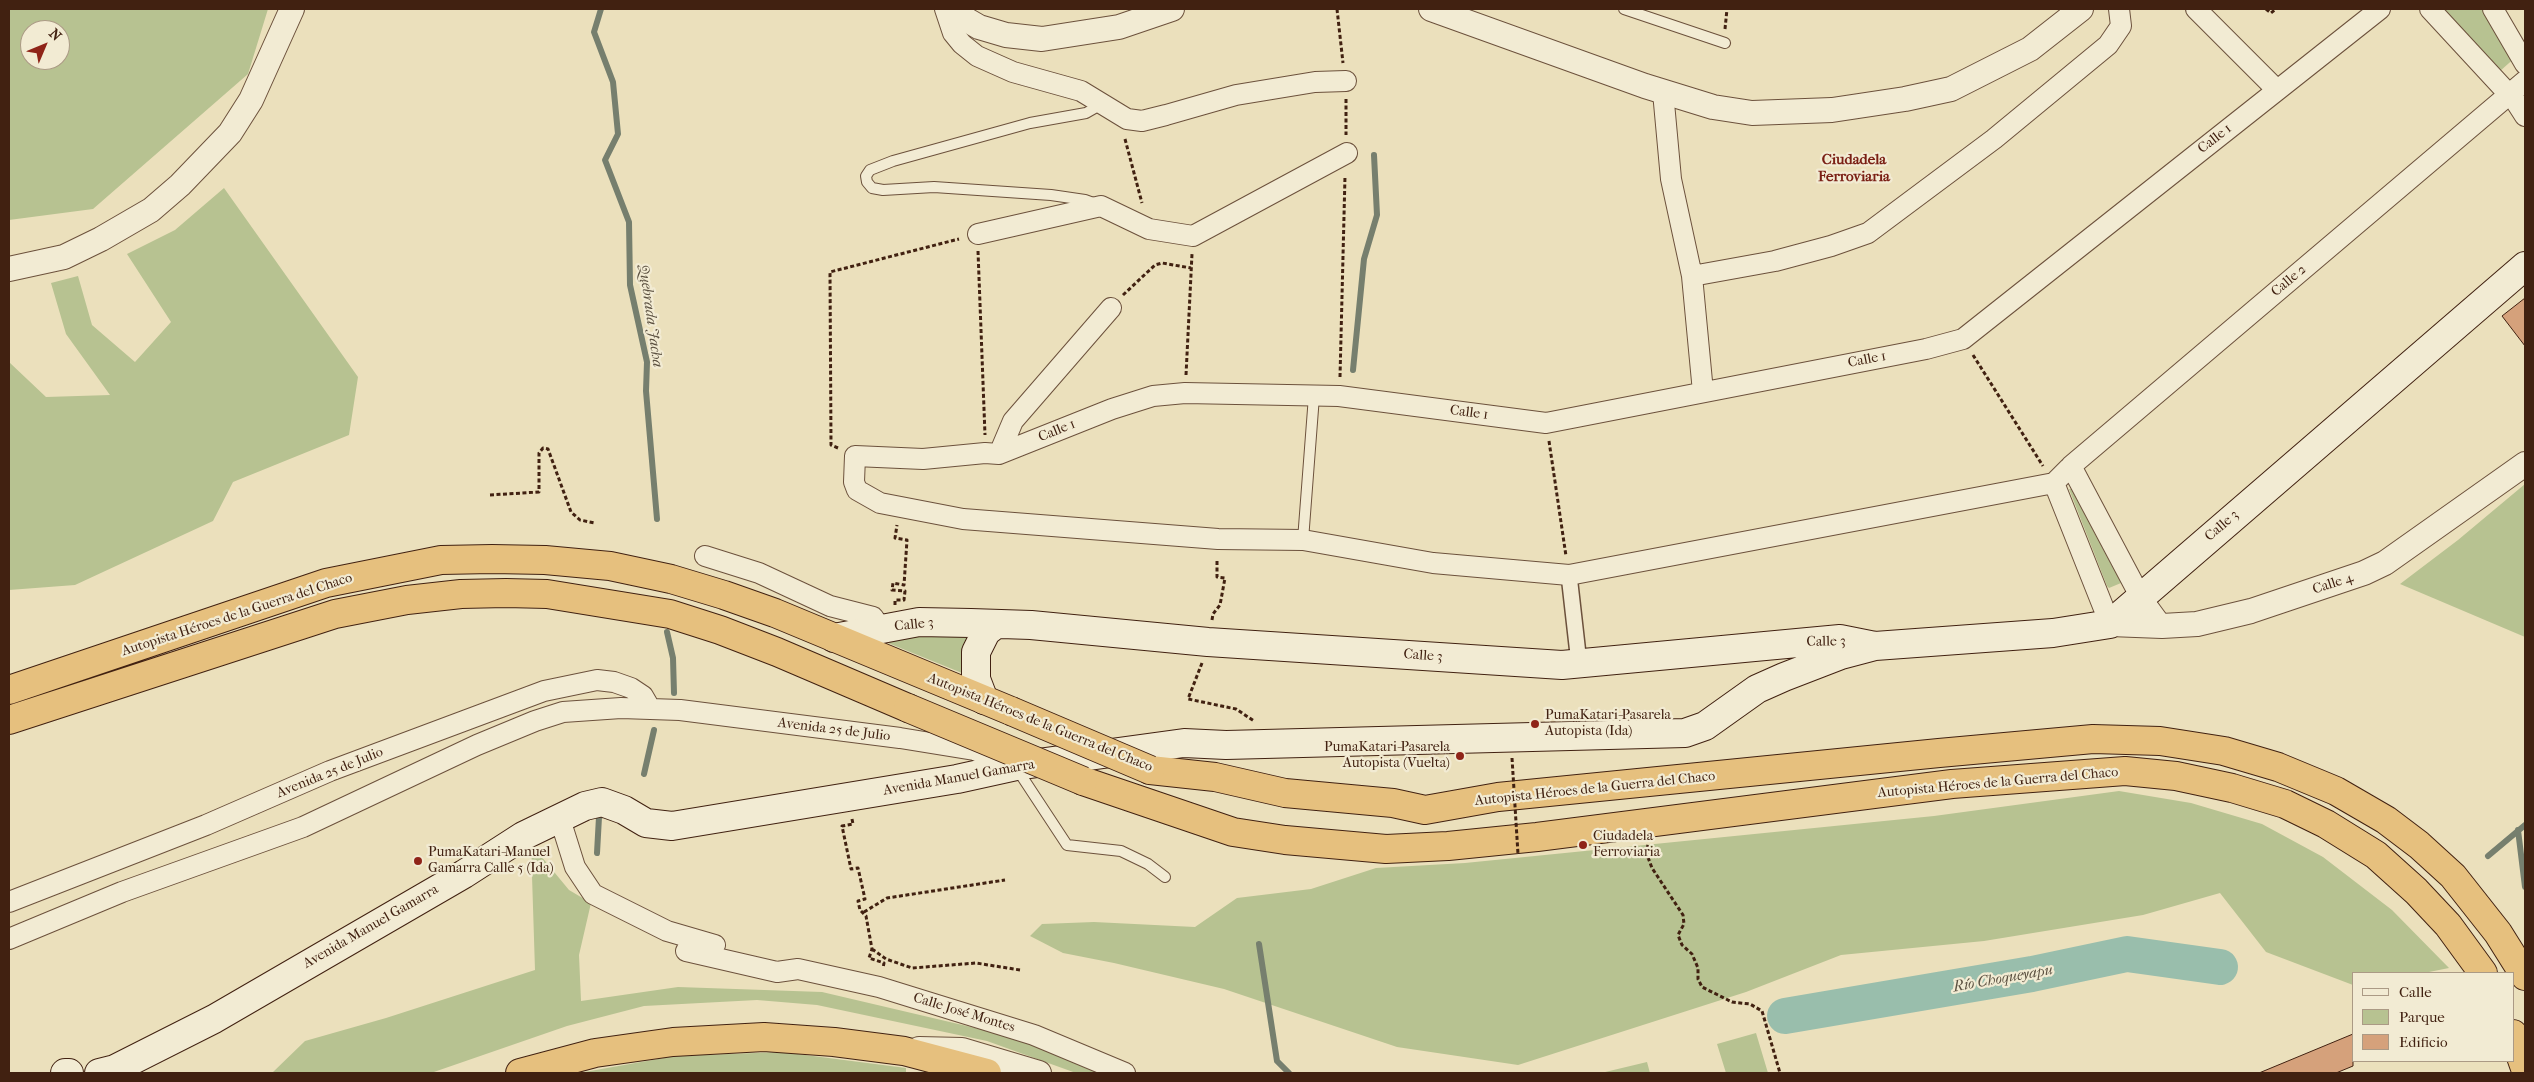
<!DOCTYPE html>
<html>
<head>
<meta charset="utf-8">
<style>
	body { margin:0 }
	#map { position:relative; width:2534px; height:1082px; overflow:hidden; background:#ebe0bc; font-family:"IM FELL French Canon",serif }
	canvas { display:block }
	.frame { position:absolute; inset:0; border:10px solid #412111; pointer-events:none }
	.legend { position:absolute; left:2352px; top:972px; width:162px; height:90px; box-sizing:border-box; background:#f2ebd3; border:1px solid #ab9a85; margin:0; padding:6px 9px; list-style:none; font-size:15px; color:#412111 }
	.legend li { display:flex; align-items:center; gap:10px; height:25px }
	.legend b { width:25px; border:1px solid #ab9a85 }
	.north { position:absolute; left:20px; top:20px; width:50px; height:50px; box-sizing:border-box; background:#f2ebd3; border:1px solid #ab9a85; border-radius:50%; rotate:45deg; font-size:14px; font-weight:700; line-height:20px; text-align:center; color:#412111 }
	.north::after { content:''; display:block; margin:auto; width:18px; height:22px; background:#8f2418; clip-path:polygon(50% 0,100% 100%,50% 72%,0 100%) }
</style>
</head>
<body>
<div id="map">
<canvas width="2534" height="1082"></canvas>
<div class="frame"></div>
<ul class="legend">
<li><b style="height:6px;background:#f2ebd3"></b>Calle</li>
<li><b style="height:14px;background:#b7c291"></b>Parque</li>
<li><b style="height:14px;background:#d5a17b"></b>Edificio</li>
</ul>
<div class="north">N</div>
</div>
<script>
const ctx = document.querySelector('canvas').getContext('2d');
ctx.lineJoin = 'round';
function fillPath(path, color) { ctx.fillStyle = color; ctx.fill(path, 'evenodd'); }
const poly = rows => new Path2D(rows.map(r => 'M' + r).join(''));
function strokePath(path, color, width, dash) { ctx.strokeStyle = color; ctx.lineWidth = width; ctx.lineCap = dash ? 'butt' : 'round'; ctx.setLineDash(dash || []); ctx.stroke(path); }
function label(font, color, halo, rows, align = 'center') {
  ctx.font = font + ' "IM FELL French Canon",serif'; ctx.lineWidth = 4.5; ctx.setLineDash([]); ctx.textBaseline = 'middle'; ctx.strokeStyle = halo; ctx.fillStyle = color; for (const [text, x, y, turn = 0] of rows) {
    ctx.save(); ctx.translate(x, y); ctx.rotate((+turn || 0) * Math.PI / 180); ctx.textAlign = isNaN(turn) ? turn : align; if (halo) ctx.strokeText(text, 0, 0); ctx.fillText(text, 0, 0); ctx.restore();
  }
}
fillPath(poly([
	[9,9,268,9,248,74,93,209,9,220],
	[30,30,60,30,60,60,30,60],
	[2443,9,2483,9,2518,55,2499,72],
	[224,188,358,377,349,435,233,482,213,521,75,585,9,590,9,362,46,397,110,395,66,334,51,283,78,276,92,325,135,362,171,322,127,254,175,230],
	[2525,484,2525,637,2400,584,2458,540],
	[2069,489,2071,489,2121,583,2109,588,2107,586],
	[905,637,970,637,962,673,888,643,890,640],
	[2119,791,2191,803,2262,824,2323,857,2392,910,2449,968,2424,973,2353,973,2353,985,2266,952,2220,893,2143,915,1984,941,1841,955,1746,992,1518,1065,1397,1047,1224,989,1114,963,1063,953,1030,936,1042,924,1094,922,1195,927,1237,898,1311,889,1376,868,1465,863,1934,816],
	[531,844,569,890,591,903,579,955,581,1001,678,987,822,992,1018,1038,1102,1073,1076,1073,987,1041,817,1005,757,1000,644,1006,567,1026,431,1073,272,1073,305,1041,386,1018,535,970],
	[1756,1033,1768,1073,1726,1073,1717,1044],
	[782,1052,906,1068,906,1073,579,1073,675,1056],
	[1647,1062,1650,1073,1601,1073]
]), '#b7c291');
strokePath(poly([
	[601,9,594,32,613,82,618,134,605,160,629,222,630,285,647,362,646,391,657,519],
	[1353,370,1364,259,1377,215,1374,155],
	[667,632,673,658,674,693],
	[644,774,654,730],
	[2518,830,2525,887],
	[597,853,599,817,605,813],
	[2488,856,2525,825],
	[1259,944,1277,1061,1289,1073]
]), '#767f6e', 6);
strokePath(poly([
	[1785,1016,2032,974,2127,954,2220,967]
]), '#99beac', 36);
const building = poly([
	[2525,298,2525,346,2502,316,2525,298],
	[2353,1034,2353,1066,2336,1073,2259,1073,2353,1034]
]);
fillPath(building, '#d5a17b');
strokePath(building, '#412111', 1);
const service = poly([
	[1624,9,1725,43],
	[1096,204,1085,200,1051,195,934,187,883,190,872,188,867,182,866,176,870,170,893,161,1030,123,1086,113,1100,105],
	[1303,540,1314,396],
	[1017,769,1067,845,1121,851,1148,864,1165,877]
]);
const pedestrian = poly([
	[1569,575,1579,663]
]);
const minor = poly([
	[945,9,953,33,962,44,977,56,1013,72,1081,91,1127,119,1142,121,1166,115,1236,95,1315,82,1346,81],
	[2196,9,2277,90],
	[2430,9,2516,102,2525,116],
	[2493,9,2525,64],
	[1663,92,1671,179,1692,276,1703,392],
	[978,234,1101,206,1149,229,1193,236,1347,153],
	[1692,276,1775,261,1831,246,1868,233,1994,139,2108,45,2121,26,2119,9],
	[999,454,1013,421,1111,308],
	[2071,466,2140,596,2162,626],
	[2054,483,1569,575,1433,563,1303,540,1218,539,963,519,880,503,857,490,854,482,855,456,923,459,985,453,999,454,1112,409,1153,396,1185,393,1339,396,1546,423,1926,349,1963,339,2380,9],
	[2054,483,2071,466,2525,81],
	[2054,483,2110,624],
	[705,556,759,573,830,606,873,617,882,630],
	[560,819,575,867,593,894,667,931,715,945],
	[9,902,206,825,330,771,544,691,597,680,614,682,631,688,643,696,650,708],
	[9,939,122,892,303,827,477,745,535,721,563,712,621,708,680,710,900,738,974,750,1000,760],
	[686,951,777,972,798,969,879,987,1034,1035,1125,1073]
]);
const tertiary = poly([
	[948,9,979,27,1006,35,1042,39,1119,27,1172,9],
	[1431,9,1645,86,1713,107,1752,113,1832,110,1905,99,1951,89,2030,49,2081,9],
	[9,269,64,257,101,239,151,210,180,185,230,133,251,100,292,9],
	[2110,624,2162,626,2197,624,2251,611,2364,573,2385,563,2525,464],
	[919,1049,962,1050,1039,1073]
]);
const secondary = poly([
	[834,638,919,622,971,623,1031,625,1208,642,1562,665,1840,639,1875,646,2053,633,2110,624,2525,266],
	[984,700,976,679,976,652,986,632,995,625],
	[65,1073,69,1073],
	[99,1073,115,1069,214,1019,464,874,523,836,585,806,602,802,624,810,646,823,672,826,957,779,1016,766,1184,743,1226,745,1685,733,1705,726,1757,689,1784,677,1841,655,1875,646]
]);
const motorway = poly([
	[9,690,326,583,441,560,492,559,545,560,610,566,671,579,724,595,775,613,1011,711],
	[9,720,335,614,407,600,461,594,506,593,547,594,670,614,720,630,777,652,908,708],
	[1150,770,1215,777,1285,793,1393,803,1425,810,1498,797,1939,753,2093,739,2160,741,2224,751,2278,767,2336,791,2386,820,2419,845,2453,876,2498,933,2525,976],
	[1083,781,1233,832,1285,840,1386,849,1448,846,1537,837,1952,784,2125,771,2176,776,2232,788,2285,804,2326,824,2376,855,2416,891,2448,925,2483,973],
	[2513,1034,2525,1068],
	[520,1073,595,1053,673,1042,764,1037,834,1042,904,1051,987,1073]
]);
strokePath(service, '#6c513c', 12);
strokePath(pedestrian, '#6c513c', 18);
strokePath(minor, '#6c513c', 22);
strokePath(tertiary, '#6c513c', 26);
strokePath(secondary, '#412111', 30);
strokePath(motorway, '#412111', 30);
strokePath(poly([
	[1337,9,1343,63],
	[2266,9,2271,13,2276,9],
	[1725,29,1727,9],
	[1346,99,1346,135],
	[1125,139,1142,203],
	[978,251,985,435],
	[1123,295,1155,265,1162,263,1191,268],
	[1973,355,2043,466],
	[1186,375,1192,254],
	[1340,377,1345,176],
	[1549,441,1566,556],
	[838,448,831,445,830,272,959,239],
	[490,495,539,492,539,453,543,448,548,449,571,512,580,520,595,523],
	[895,605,895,600,904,600,905,591,892,590,893,583,904,585,907,540,895,538,897,525],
	[1212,620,1213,614,1220,605,1225,578,1217,577,1217,559],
	[1202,663,1188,699,1236,709,1254,721],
	[852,819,853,824,842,826,851,869,858,868,865,899,858,901,860,910,866,916,872,949,869,958,884,963,883,968],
	[1648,845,1646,852,1652,868,1683,915,1684,924,1678,935,1682,945,1692,954,1698,968,1698,979,1702,987,1732,1002,1750,1004,1762,1011,1780,1073],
	[864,912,887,898,1005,880],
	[872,949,886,959,912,968,976,963,1020,970]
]), '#412111', 3, [4, 2.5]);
strokePath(service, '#f2ebd3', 10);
strokePath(pedestrian, '#f2ebd3', 15);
strokePath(minor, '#f2ebd3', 20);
strokePath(tertiary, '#f2ebd3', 24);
strokePath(secondary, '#f2ebd3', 28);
strokePath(motorway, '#e6c07e', 28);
const motorwayBridge = poly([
	[908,708,1083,781],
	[1011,711,1150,770]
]);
strokePath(motorwayBridge, '#412111', 30, []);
strokePath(poly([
	[1512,758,1518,854]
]), '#412111', 3, [4, 2.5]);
strokePath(motorwayBridge, '#e6c07e', 28);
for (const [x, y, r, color] of [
	[1535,724,5,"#8f2418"],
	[1460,756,5,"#8f2418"],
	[1583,845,5,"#8f2418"],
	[418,861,5,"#8f2418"]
]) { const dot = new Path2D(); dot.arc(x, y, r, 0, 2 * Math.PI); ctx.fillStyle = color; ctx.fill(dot); strokePath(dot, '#f2ebd3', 2); }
label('14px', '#412111', '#f2ebd3', [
	["Calle 1",2215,139,-38],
	["Calle 2",2289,281,-40],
	["Calle 1",1867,360,-11],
	["Calle 1",1469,413,7],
	["Calle 1",1057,431,-22],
	["Calle 3",2222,526,-41],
	["Calle 4",2333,584,-18],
	["Autopista Héroes de la Guerra del Chaco",237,615,-18],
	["Calle 3",914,625,-6],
	["Calle 3",1826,642,-1],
	["Calle 3",1423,656,4],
	["Autopista Héroes de la Guerra del Chaco",1040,723,22],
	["Avenida 25 de Julio",834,730,7],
	["Avenida 25 de Julio",330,773,-22],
	["Avenida Manuel Gamarra",959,778,-10],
	["Autopista Héroes de la Guerra del Chaco",1998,783,-5],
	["Autopista Héroes de la Guerra del Chaco",1595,789,-6],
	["Avenida Manuel Gamarra",371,927,-30],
	["Calle José Montes",964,1013,17]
]);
label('14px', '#412111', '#f2ebd3', [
	["PumaKatari-Pasarela",1545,716],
	["Autopista (Ida)",1545,732],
	["PumaKatari-Pasarela",1450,748,"right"],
	["Autopista (Vuelta)",1450,764,"right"],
	["Ciudadela",1593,837],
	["Ferroviaria",1593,853],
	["PumaKatari-Manuel",428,853],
	["Gamarra Calle 5 (Ida)",428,869]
], 'left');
label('bold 15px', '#7a1f14', '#f2ebd3', [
	["Ciudadela",1854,160],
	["Ferroviaria",1854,177]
]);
label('italic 15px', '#5b5040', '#f2ebd3', [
	["Quebrada Jacha",650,316,82],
	["Río Choqueyapu",2003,979,-10]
]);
</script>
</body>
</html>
